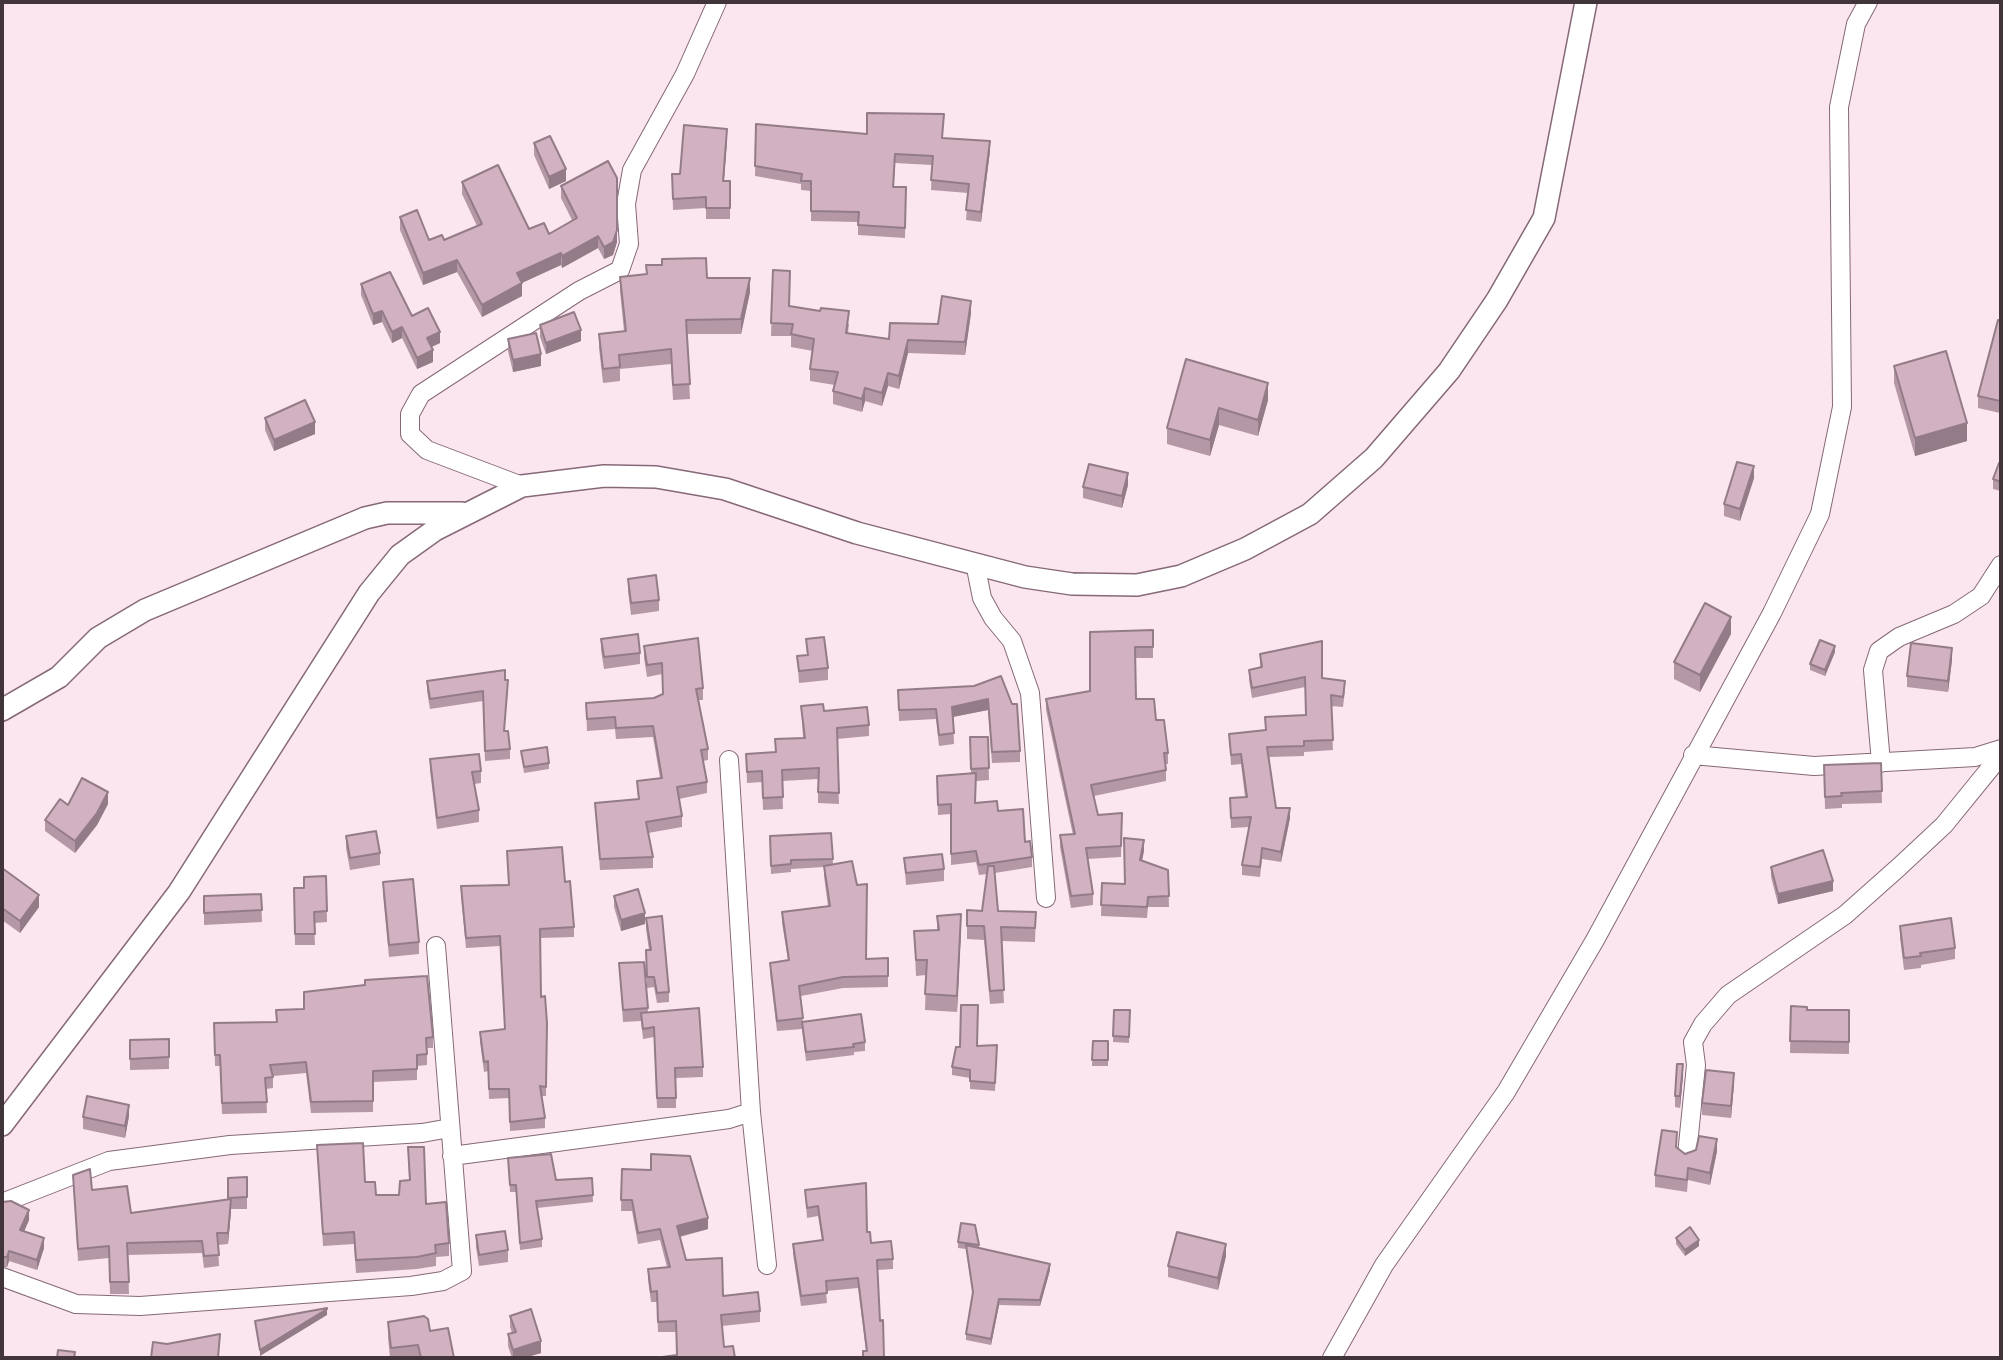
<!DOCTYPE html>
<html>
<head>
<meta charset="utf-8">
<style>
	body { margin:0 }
	#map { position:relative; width:2003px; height:1360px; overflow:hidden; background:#fbe6f0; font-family:"Alegreya Sans",sans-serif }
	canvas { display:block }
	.frame { position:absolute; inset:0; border:4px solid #42343b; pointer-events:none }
</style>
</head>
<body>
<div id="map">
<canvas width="2003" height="1360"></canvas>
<div class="frame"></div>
</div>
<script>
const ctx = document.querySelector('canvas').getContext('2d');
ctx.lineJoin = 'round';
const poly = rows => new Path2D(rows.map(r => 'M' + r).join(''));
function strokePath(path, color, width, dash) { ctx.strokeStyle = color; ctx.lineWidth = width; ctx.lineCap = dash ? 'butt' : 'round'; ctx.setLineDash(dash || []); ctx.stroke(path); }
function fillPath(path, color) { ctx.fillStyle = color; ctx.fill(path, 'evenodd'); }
const minor = poly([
	[522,486,427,450,410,434,410,414,421,394,579,291,620,270,629,244,626,204,632,170,685,74,717,2],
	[975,563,982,598,993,618,1012,641,1030,693,1046,898],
	[1693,755,1814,766,1975,757,2001,749],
	[729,760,751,1112,767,1265],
	[1881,763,1873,670,1879,651,1899,637,1954,614,1981,596,2001,565],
	[1687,1155,1696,1065,1693,1042,1703,1024,1728,995,1845,915,1899,867,1944,825,2001,755],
	[452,1156,729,1119,751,1112],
	[2,1203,109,1161,230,1145,422,1133,450,1128],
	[2,1277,76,1304,140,1306,411,1286,443,1281,462,1271,436,946],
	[1332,1358,1384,1265,1506,1092,1595,940,1772,613,1820,514,1842,407,1839,107,1856,24,1868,2]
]);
const tertiary = poly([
	[2,710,59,677,98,638,145,610,365,518,387,513,462,513],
	[2,1125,179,892,369,593,400,555,435,530,522,486,604,476,656,477,725,489,857,533,1025,577,1072,584,1137,585,1181,576,1245,549,1310,514,1374,458,1449,371,1497,300,1544,218,1586,2]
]);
strokePath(minor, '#866877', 20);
strokePath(tertiary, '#866877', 24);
strokePath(minor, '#fff', 18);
strokePath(tertiary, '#fff', 21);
fillPath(poly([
	[756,124,867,134,943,138,990,151,981,222,966,220,968,193,931,190,932,165,895,163,894,187,906,187,905,238,858,235,858,222,811,221,811,191,801,190,801,184,755,176],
	[727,140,724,181,730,181,730,219,706,219,706,208,673,210,672,174,680,174],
	[534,143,566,181,549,189,534,155],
	[462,182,529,229,549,234,572,220,561,198,561,186,617,242,613,255,604,259,598,248,562,268,561,265,522,283,522,296,482,317,457,272,423,285,400,230,400,217,429,240,444,240,477,226,462,194],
	[773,270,789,306,849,324,848,333,889,339,971,313,965,355,908,353,899,389,888,386,882,406,865,401,862,412,833,404,833,391,835,385,810,381,810,369,813,351,791,347,791,336,771,336],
	[620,277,707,278,750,292,741,334,687,334,690,399,673,400,671,364,620,369,620,381,603,383,599,348,599,334,624,331,620,291],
	[361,284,412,316,440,343,431,347,433,362,417,369,402,338,392,343,382,322,373,325,361,295],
	[2001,321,2000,413,1978,408,1978,396],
	[540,325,581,341,546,354,540,337],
	[508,339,541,366,513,372,508,351],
	[1186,359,1268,400,1258,436,1219,425,1210,456,1167,444,1167,428],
	[1894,366,1967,441,1915,456,1894,383],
	[265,418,315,434,274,451,265,430],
	[2001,464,2001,491,1993,489,1993,479],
	[1754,478,1740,521,1724,516,1724,504],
	[1128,485,1122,508,1083,498,1083,487],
	[628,579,659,600,659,611,631,615,628,591],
	[1153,630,1153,658,1135,658,1136,699,1168,753,1168,764,1166,764,1166,781,1094,796,1098,815,1122,813,1121,857,1087,859,1093,894,1093,905,1071,908,1060,847,1060,835,1073,835,1046,710,1046,699,1090,691],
	[1731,634,1700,692,1674,679,1674,662],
	[601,639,640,653,640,664,604,669,601,650],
	[806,639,828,668,828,680,799,683,797,656,807,655],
	[644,646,703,688,703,700,698,700,708,749,708,760,703,761,707,782,707,793,679,799,682,816,682,827,648,833,653,857,653,868,600,870,595,803,638,799,637,781,660,778,653,737,616,739,615,729,587,731,586,703,654,698,663,694,662,674,647,677,644,658],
	[1835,652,1825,676,1810,670,1810,664],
	[1260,654,1322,678,1345,691,1343,707,1331,706,1333,750,1304,752,1304,756,1269,757,1276,808,1290,818,1281,862,1262,859,1260,877,1242,875,1242,865,1249,827,1231,828,1230,798,1245,797,1241,764,1231,765,1229,734,1265,730,1306,715,1305,687,1252,698,1249,680,1249,670,1260,668],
	[1952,660,1948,692,1907,687,1907,676],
	[1001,676,1020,751,1020,762,992,763,988,710,953,717,954,744,939,746,936,719,899,721,898,690,974,686],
	[505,680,508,690,504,731,510,749,510,759,485,761,483,701,430,709,427,691,427,681],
	[801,706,824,711,869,725,869,736,837,739,839,804,818,803,818,779,782,781,783,809,763,810,762,782,747,783,746,754,775,752,775,739,803,738],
	[970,737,988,737,989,780,976,781,975,803,998,811,1025,842,1032,857,1032,867,995,873,998,911,1036,912,1035,942,1001,941,1004,1003,990,1004,984,940,967,939,967,910,982,911,987,874,979,875,976,862,951,865,951,814,938,815,937,786,971,774],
	[521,751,549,763,549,769,524,773],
	[430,759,481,771,481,783,474,784,479,810,479,822,437,829,430,770],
	[1881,763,1882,803,1842,804,1842,808,1825,809,1824,765],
	[108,804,97,825,75,853,45,831,45,820,68,805],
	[831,833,833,864,866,959,888,958,888,987,843,988,801,996,803,1022,865,1042,865,1051,854,1052,854,1055,806,1061,802,1029,777,1031,770,973,770,963,788,960,782,923,782,912,828,906,824,876,824,867,791,869,791,872,771,874,770,836],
	[346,836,380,853,380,865,350,870,346,848],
	[1144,851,1142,860,1168,870,1169,907,1148,907,1147,918,1101,916,1102,883,1125,884],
	[904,858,944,869,944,881,906,885],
	[1771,867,1833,891,1778,904,1771,877],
	[2,868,39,907,20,933,2,920],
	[326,876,327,922,314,923,315,945,295,945,294,888,304,888],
	[383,882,419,942,419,954,389,957,383,894],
	[565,882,574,927,574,937,540,938,541,997,547,1023,546,1096,541,1096,545,1118,545,1128,510,1131,509,1098,489,1099,488,1071,484,1072,480,1042,480,1032,505,1029,500,946,466,948,461,896,461,886],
	[261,894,262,922,204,925,204,896],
	[614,896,645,924,621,931,614,907],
	[937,916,961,929,957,1012,925,1010,926,975,916,976,914,931,937,930],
	[646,918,669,992,669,1002,657,1003,654,987,647,988,646,950,649,950,646,929],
	[1900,926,1955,948,1955,959,1921,965,1921,968,1904,970,1900,938],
	[644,962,648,1012,703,1067,703,1077,676,1078,676,1108,657,1108,654,1037,643,1039,641,1021,623,1022,619,963],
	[304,992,433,1037,433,1048,427,1048,427,1065,417,1066,417,1080,373,1082,373,1112,311,1113,306,1073,273,1076,273,1088,266,1089,267,1113,222,1114,220,1066,215,1066,214,1023,276,1022,304,1009],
	[1791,1006,1807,1010,1849,1010,1849,1054,1790,1053],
	[1114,1010,1130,1010,1129,1043,1113,1042],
	[169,1039,169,1069,130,1070,130,1040],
	[1093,1041,1108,1041,1108,1066,1092,1066],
	[997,1045,995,1091,970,1089,970,1078,952,1075,952,1067,960,1047],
	[1683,1076,1680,1108,1675,1107,1675,1096],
	[1734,1084,1731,1118,1702,1115,1702,1103],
	[129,1116,125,1138,83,1129,83,1117],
	[317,1145,365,1182,376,1195,399,1195,409,1180,408,1147,426,1204,449,1243,449,1256,436,1257,436,1266,417,1269,356,1273,354,1244,323,1246],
	[1677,1147,1685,1154,1717,1151,1710,1185,1688,1180,1687,1192,1655,1187,1655,1175],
	[508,1158,556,1180,592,1178,593,1202,537,1208,542,1239,542,1247,520,1250,516,1192,510,1192],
	[622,1169,708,1229,680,1237,686,1260,723,1296,760,1311,760,1322,722,1326,677,1355,676,1332,658,1332,657,1302,651,1302,648,1280,648,1269,667,1267,660,1240,638,1244,632,1211,621,1211],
	[73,1175,92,1190,131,1213,228,1200,228,1178,247,1177,247,1209,231,1209,228,1244,218,1245,219,1266,204,1268,202,1253,128,1255,129,1294,110,1294,109,1258,78,1261],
	[805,1190,867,1232,871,1243,893,1259,893,1269,877,1270,880,1321,884,1358,866,1351,858,1288,826,1291,827,1303,801,1306,793,1254,793,1244,822,1240,818,1216,807,1218],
	[2,1202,29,1220,24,1232,44,1248,37,1270,9,1261,7,1267,2,1267],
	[476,1235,508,1250,508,1262,479,1266,476,1247],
	[1676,1238,1699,1246,1685,1256,1676,1244],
	[958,1242,979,1245,979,1248,1050,1270,1040,1306,999,1305,991,1345,966,1340,966,1334,973,1295,966,1249,958,1248],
	[1226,1256,1218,1290,1168,1277,1168,1266],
	[510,1316,541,1353,524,1358,512,1358,508,1346,508,1334,512,1333,510,1327],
	[388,1322,430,1331,454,1358,390,1358,388,1337]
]), '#b598a6');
fillPath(poly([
	[727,129,727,140,723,192,723,181],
	[990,141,990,151,981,222,981,212],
	[566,169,566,181,549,189,549,177],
	[617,230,617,242,613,255,604,259,604,247],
	[598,236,598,248,562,268,562,256],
	[561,253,561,265,517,285,517,273],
	[457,260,457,272,423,285,423,273],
	[750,278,750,292,741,334,741,319],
	[522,283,522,296,482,317,482,305],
	[971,301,971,313,965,355,965,342],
	[382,311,382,322,373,325,373,314],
	[402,327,402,338,392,343,392,332],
	[581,330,581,341,546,354,546,343],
	[440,332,440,343,427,349,427,338],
	[908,340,908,353,899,389,899,376],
	[433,350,433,362,417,369,417,358],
	[541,354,541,366,513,372,513,360],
	[888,373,888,386,882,406,882,393],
	[1268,383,1268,400,1258,436,1258,420],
	[865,388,865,401,862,412,862,399],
	[1219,408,1219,425,1210,456,1210,440],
	[315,422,315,434,274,451,274,440],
	[1967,423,1967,441,1915,456,1915,438],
	[1754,466,1754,478,1740,521,1740,509],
	[1128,473,1128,485,1122,508,1122,496],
	[1731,617,1731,634,1700,692,1700,675],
	[1835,646,1835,652,1825,676,1825,670],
	[1952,648,1952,660,1948,692,1948,681],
	[988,699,988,710,952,717,952,707],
	[108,792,108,804,97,825,75,853,75,841],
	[1290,808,1290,818,1281,862,1281,852],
	[1144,840,1144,851,1140,870,1140,860],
	[1833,881,1833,891,1778,904,1778,894],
	[39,895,39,907,20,933,20,921],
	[645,913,645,924,621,931,621,920],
	[961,914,961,929,957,1012,957,996],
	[1683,1064,1683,1076,1680,1108,1680,1096],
	[1734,1073,1734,1084,1731,1118,1731,1106],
	[129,1105,129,1116,125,1138,125,1126],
	[1717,1139,1717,1151,1710,1185,1710,1173],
	[231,1199,231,1211,228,1244,228,1233],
	[29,1210,29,1220,20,1240,20,1230],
	[708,1218,708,1229,677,1237,677,1226],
	[44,1238,44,1248,37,1270,37,1260],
	[1699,1240,1699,1246,1685,1256,1685,1250],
	[1226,1244,1226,1256,1218,1290,1218,1278],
	[9,1251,9,1261,7,1267,7,1257],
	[1050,1264,1050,1270,1040,1306,1040,1300],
	[999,1299,999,1305,991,1345,991,1339],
	[327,1309,327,1315,260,1356,260,1350],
	[541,1341,541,1353,524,1358,513,1358,513,1350]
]), '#937c87');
const building = poly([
	[867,113,944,114,942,138,990,141,981,212,966,210,969,184,931,180,933,156,895,154,893,187,906,187,905,228,858,225,859,212,811,211,811,181,801,181,802,174,755,166,756,124,867,134,867,113],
	[684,125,727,129,723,181,730,181,730,208,706,208,706,197,673,199,672,174,680,174,684,125],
	[550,136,566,169,549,177,534,143,550,136],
	[608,161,617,178,617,230,613,242,604,247,598,236,562,256,561,253,517,273,522,283,482,305,457,260,423,273,400,217,417,210,429,240,442,235,444,240,482,224,462,182,498,165,529,229,544,223,549,234,577,218,561,186,608,161],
	[706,258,707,278,750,278,741,319,686,320,690,384,673,385,671,349,619,355,620,367,603,369,599,334,626,331,620,277,647,274,646,265,662,265,662,259,706,258],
	[773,270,790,271,789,306,820,311,821,308,849,311,846,333,889,339,890,323,938,324,942,296,971,301,965,342,908,340,899,376,888,373,882,393,865,388,862,399,833,391,838,372,810,369,814,339,791,334,793,324,771,323,773,270],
	[390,272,412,316,428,308,440,332,427,338,433,350,417,358,402,327,392,332,382,311,373,314,361,284,390,272],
	[574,312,581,330,546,343,540,325,574,312],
	[1998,320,2001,321,2001,398,2000,401,1978,396,1998,320],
	[536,333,541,354,513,360,508,339,536,333],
	[1946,351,1967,423,1915,438,1894,366,1946,351],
	[1186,359,1268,383,1258,420,1219,408,1210,440,1167,428,1186,359],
	[305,400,315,422,274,440,265,418,305,400],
	[1737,462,1754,466,1740,509,1724,504,1737,462],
	[1999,463,2001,464,2001,482,1993,479,1999,463],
	[1089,464,1128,473,1122,496,1083,487,1089,464],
	[656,575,659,600,631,603,628,579,656,575],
	[1705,603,1731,617,1700,675,1674,662,1705,603],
	[1153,630,1153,647,1135,647,1136,699,1154,699,1156,720,1164,720,1168,753,1164,753,1166,770,1091,785,1098,815,1122,813,1121,846,1086,848,1093,894,1071,896,1060,835,1075,834,1046,699,1090,691,1090,632,1153,630],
	[638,634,640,653,604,657,601,639,638,634],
	[824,637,828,668,799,671,797,656,808,655,806,639,824,637],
	[698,638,703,688,696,689,708,749,701,750,707,782,677,787,682,816,646,822,653,857,600,859,595,803,639,799,637,781,662,778,653,726,616,728,615,717,587,719,586,703,654,698,663,694,662,663,647,665,644,646,698,638],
	[1820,640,1835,646,1825,670,1810,664,1820,640],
	[1322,641,1322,678,1345,681,1343,697,1331,695,1333,740,1304,741,1304,746,1267,747,1276,808,1290,808,1281,852,1262,848,1260,867,1242,865,1251,817,1231,818,1230,798,1247,797,1241,754,1231,755,1229,734,1266,730,1265,717,1306,715,1305,677,1252,688,1249,670,1262,667,1260,654,1322,641],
	[1911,643,1952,648,1948,681,1907,676,1911,643],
	[505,670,505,680,508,680,504,731,508,731,510,749,485,751,483,691,430,699,427,681,505,670],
	[1001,676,1012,704,1017,704,1020,751,992,752,988,699,952,707,954,733,939,735,936,709,899,710,898,690,974,686,1001,676],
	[823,704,824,711,867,707,869,725,837,728,839,793,818,792,819,768,782,770,783,797,763,798,762,771,747,772,746,754,776,752,775,739,805,738,801,706,823,704],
	[970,737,988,737,989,768,971,769,970,737],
	[547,747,549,763,524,767,521,751,547,747],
	[479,754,481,771,472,772,479,810,437,818,430,759,479,754],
	[1881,763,1882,791,1841,793,1842,796,1825,797,1824,765,1881,763],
	[976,773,975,803,997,801,998,811,1023,809,1025,842,1030,841,1032,857,979,865,976,851,951,854,951,804,938,805,937,776,976,773],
	[82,778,108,792,97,813,75,841,45,820,60,799,68,805,82,778],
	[376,831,380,853,350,858,346,836,376,831],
	[831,833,833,859,791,860,791,864,771,866,770,836,831,833],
	[1124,838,1144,840,1140,860,1168,870,1169,896,1148,897,1147,907,1101,905,1102,883,1125,884,1124,838],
	[562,847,565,882,570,881,574,927,540,929,541,997,545,996,547,1023,546,1087,540,1086,545,1118,510,1122,509,1089,489,1089,488,1061,484,1062,480,1032,505,1029,500,936,466,938,461,886,509,885,507,851,562,847],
	[1823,850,1833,881,1778,894,1771,867,1823,850],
	[942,854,944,869,906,873,904,858,942,854],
	[852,861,857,885,867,884,866,959,888,958,888,976,843,977,799,986,803,1018,777,1021,770,963,789,960,782,912,830,906,824,866,852,861],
	[988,866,994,866,998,911,1036,912,1035,928,1001,927,1004,990,990,991,984,926,967,926,967,910,982,911,988,866],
	[2,868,39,895,20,921,2,908,2,868],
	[326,876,327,911,314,912,315,934,295,934,294,888,304,888,304,877,326,876],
	[413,879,419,942,389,945,383,882,413,879],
	[638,889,645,913,621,920,614,896,638,889],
	[261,894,262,910,204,913,204,896,261,894],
	[961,914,957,996,925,994,927,960,916,960,914,931,939,930,937,916,961,914],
	[662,916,669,992,657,993,654,977,647,977,646,950,651,950,646,918,662,916],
	[1951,918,1955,948,1920,953,1921,956,1904,958,1900,926,1951,918],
	[644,962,648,1008,623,1010,619,963,644,962],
	[427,976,433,1037,426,1038,427,1054,417,1055,417,1069,373,1071,373,1101,311,1102,306,1062,270,1065,273,1077,265,1078,267,1102,222,1103,220,1055,215,1055,214,1023,277,1022,276,1010,304,1009,304,992,365,985,365,980,427,976],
	[961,1005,978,1005,977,1046,997,1045,995,1083,970,1081,970,1070,952,1067,956,1047,960,1047,961,1005],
	[1791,1006,1807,1007,1807,1010,1849,1010,1849,1042,1790,1041,1791,1006],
	[699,1008,703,1067,675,1068,676,1098,657,1098,654,1027,643,1029,641,1013,699,1008],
	[1114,1010,1130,1010,1129,1037,1113,1036,1114,1010],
	[861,1014,865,1042,853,1044,854,1047,806,1052,802,1022,861,1014],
	[169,1039,169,1057,130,1059,130,1040,169,1039],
	[1093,1041,1108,1041,1108,1060,1092,1060,1093,1041],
	[1677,1064,1683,1064,1680,1096,1675,1096,1677,1064],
	[1706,1070,1734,1073,1731,1106,1702,1103,1706,1070],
	[87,1096,129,1105,125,1126,83,1117,87,1096],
	[1662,1130,1677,1132,1676,1147,1685,1154,1696,1150,1699,1136,1717,1139,1710,1173,1688,1168,1687,1180,1655,1175,1662,1130],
	[363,1143,365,1182,375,1182,376,1195,399,1195,400,1181,410,1180,408,1147,424,1147,426,1204,446,1202,449,1243,435,1245,436,1253,417,1257,356,1260,354,1232,323,1234,317,1145,363,1143],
	[551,1154,556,1180,592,1178,593,1195,536,1201,542,1239,520,1243,516,1185,510,1185,508,1158,551,1154],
	[651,1154,690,1156,708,1218,677,1226,686,1260,722,1258,723,1296,758,1292,760,1311,721,1315,724,1347,733,1346,735,1358,655,1358,677,1355,676,1321,658,1322,657,1291,651,1292,648,1269,670,1267,660,1229,638,1233,632,1200,621,1200,622,1169,651,1170,651,1154],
	[90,1169,92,1190,127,1186,131,1213,231,1199,228,1233,217,1233,219,1255,204,1256,202,1241,127,1243,129,1282,110,1282,109,1246,78,1249,73,1175,90,1169],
	[247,1177,247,1197,228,1198,228,1178,247,1177],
	[866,1183,867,1232,870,1232,871,1243,891,1241,893,1259,877,1260,880,1321,883,1320,884,1358,863,1358,863,1351,867,1351,858,1278,826,1281,827,1293,801,1296,793,1244,823,1240,818,1206,807,1208,805,1190,866,1183],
	[11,1201,29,1210,20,1230,44,1238,37,1260,9,1251,7,1257,2,1257,2,1202,11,1201],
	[961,1223,975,1225,979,1245,958,1242,961,1223],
	[1690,1227,1699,1240,1685,1250,1676,1238,1690,1227],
	[505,1231,508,1250,479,1255,476,1235,505,1231],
	[1177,1232,1226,1244,1218,1278,1168,1266,1177,1232],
	[966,1245,1050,1264,1040,1300,999,1299,991,1339,966,1334,973,1292,966,1245],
	[327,1308,327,1309,260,1350,255,1321,327,1308],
	[531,1309,541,1341,513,1350,508,1334,516,1332,510,1316,531,1309],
	[424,1316,428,1319,430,1331,448,1328,454,1358,421,1358,418,1345,391,1348,388,1322,424,1316],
	[220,1334,218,1358,151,1358,153,1342,167,1344,220,1334],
	[58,1350,75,1352,74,1358,57,1358,58,1350]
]);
fillPath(building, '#d2b1c1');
strokePath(building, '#937c87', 2);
</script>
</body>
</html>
